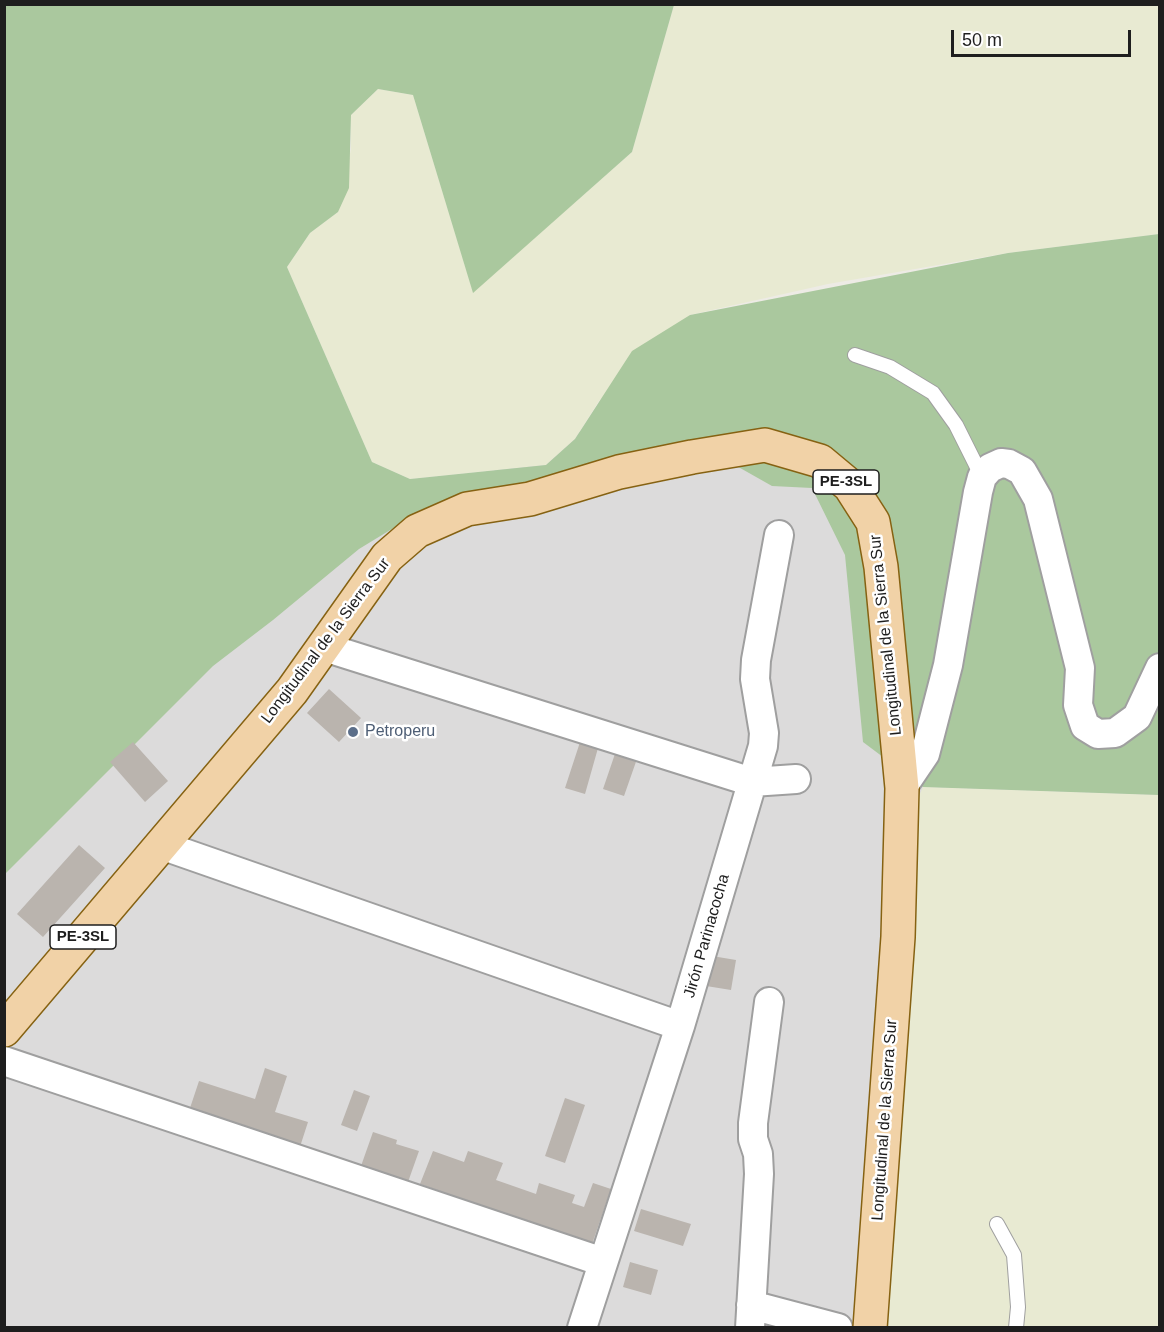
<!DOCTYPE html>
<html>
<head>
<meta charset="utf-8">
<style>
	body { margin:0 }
	#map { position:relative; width:1164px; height:1332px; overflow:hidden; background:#edebe5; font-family:Helvetica,sans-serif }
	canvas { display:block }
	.frame { position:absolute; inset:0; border:6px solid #1e1e1e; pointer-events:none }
	.scale { position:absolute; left:951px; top:30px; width:180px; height:27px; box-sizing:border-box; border:3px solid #1e1e1e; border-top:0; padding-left:8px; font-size:18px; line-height:21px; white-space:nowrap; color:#1e1e1e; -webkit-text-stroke:4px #fff; paint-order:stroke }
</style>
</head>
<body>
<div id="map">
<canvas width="1164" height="1332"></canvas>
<div class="frame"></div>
<div class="scale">50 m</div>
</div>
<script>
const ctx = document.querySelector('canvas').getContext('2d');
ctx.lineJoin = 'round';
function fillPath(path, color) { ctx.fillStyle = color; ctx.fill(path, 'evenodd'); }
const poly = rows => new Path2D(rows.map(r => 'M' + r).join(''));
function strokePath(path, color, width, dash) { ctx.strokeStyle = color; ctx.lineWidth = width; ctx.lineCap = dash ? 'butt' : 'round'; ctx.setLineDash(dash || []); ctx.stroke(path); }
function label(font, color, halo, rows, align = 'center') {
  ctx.font = font + ' Helvetica,sans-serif'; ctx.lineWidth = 5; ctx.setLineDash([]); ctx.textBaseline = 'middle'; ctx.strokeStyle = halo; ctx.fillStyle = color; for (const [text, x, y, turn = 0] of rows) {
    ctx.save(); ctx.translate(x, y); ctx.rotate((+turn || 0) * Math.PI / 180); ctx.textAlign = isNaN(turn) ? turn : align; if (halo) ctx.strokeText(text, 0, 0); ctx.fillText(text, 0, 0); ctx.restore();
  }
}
fillPath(poly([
	[1096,302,1159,795,923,787,965,1327,5,1328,5,769,168,620,686,383]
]), '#dcdbdb');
fillPath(poly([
	[674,5,1159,5,1159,234,1008,253,828,284,690,315,599,401,575,439,546,465,410,479,372,462,287,267,310,233,338,212,351,149,351,115,378,89,413,95,473,292,632,152],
	[923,787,1159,795,1159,1327,873,1328,909,818]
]), '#e8ead2');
fillPath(poly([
	[5,5,674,5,632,152,473,293,413,95,378,89,351,115,349,188,338,212,310,233,287,267,372,462,410,479,546,465,575,439,632,351,690,315,1008,253,1159,234,1159,795,923,787,863,742,845,555,812,488,772,486,703,447,504,496,423,510,359,549,273,620,213,666,5,874]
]), '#aac89e');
fillPath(poly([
	[329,689,361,718,339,742,307,713],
	[582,736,600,741,585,794,565,788],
	[133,742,168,781,145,802,110,762],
	[617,748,638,756,624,796,603,789],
	[79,845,105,868,43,937,17,914],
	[706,955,736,960,731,990,700,985],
	[265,1068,287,1076,275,1112,308,1122,297,1156,186,1120,199,1081,255,1099],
	[354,1090,370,1096,357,1131,341,1125],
	[565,1098,585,1105,565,1163,545,1156],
	[373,1132,397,1140,396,1144,419,1151,408,1182,361,1166],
	[433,1151,464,1162,468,1151,503,1163,496,1180,536,1194,539,1183,575,1195,572,1203,584,1207,593,1183,611,1189,592,1244,420,1184],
	[641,1209,691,1224,683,1246,634,1231],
	[630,1262,658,1270,651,1295,623,1287]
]), '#bab4ae');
const service = poly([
	[855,355,890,367,933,393,956,425,982,477],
	[997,1224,1014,1255,1018,1307,1016,1328]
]);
const minor = poly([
	[324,647,752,782,796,779],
	[902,788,925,754,948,665,978,492,982,477,990,468,1001,463,1009,464,1022,471,1038,499,1080,668,1078,705,1085,726,1098,734,1115,733,1137,717,1160,668],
	[161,845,680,1026],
	[4,1061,603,1262],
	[751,1305,838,1328],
	[582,1328,680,1026,763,746,764,733,755,679,756,660,779,535],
	[750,1328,759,1174,758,1154,753,1139,753,1123,769,1002]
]);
const primary = poly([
	[4,1030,292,691,387,557,417,531,467,509,530,499,619,472,692,457,765,445,820,461,850,486,873,522,881,567,902,788,898,937,870,1328]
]);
strokePath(service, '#9f9f9f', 16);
strokePath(minor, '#9f9f9f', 32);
strokePath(primary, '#866212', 36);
strokePath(service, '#fff', 14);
strokePath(minor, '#fff', 28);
strokePath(primary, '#f1d2a7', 33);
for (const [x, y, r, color] of [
	[353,732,6,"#5c6f8a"]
]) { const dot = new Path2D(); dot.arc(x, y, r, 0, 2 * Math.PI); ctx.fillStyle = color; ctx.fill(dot); strokePath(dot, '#fff', 2); }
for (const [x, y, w] of [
	[846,482,66],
	[83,937,66]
]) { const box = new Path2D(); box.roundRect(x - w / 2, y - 12, w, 24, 4.5); ctx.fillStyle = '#fff'; ctx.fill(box); strokePath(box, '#1e1e1e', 1.5); }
label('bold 15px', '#1e1e1e', null, [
	["PE-3SL",846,482],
	["PE-3SL",83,937]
]);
label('16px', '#1e1e1e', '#fff', [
	["Longitudinal de la Sierra Sur",886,635,-96],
	["Longitudinal de la Sierra Sur",326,641,-53],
	["Jirón Parinacocha",707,936,-74],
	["Longitudinal de la Sierra Sur",885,1120,-86]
]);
label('16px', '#4e5e75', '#fff', [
	["Petroperu",365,732]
], 'left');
</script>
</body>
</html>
